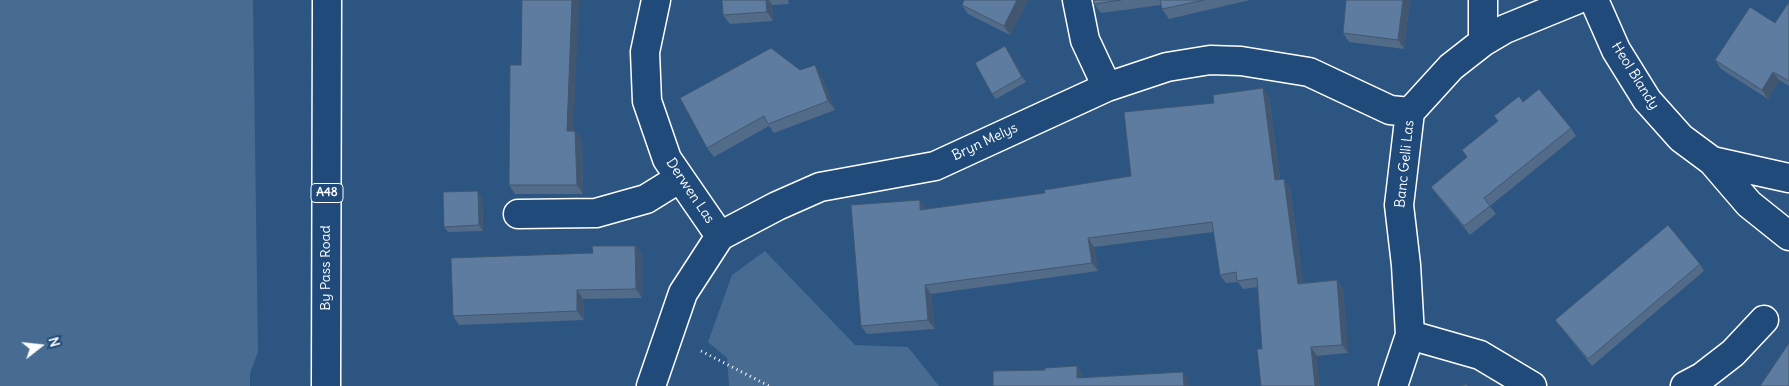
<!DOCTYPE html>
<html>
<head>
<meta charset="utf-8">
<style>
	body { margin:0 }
	#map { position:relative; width:1789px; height:386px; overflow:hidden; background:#2c5582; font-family:Delius,sans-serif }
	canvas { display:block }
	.north { position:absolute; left:15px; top:321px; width:50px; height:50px; -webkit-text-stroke:4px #1f4a7a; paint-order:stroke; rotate:74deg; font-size:14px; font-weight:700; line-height:20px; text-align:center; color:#fff }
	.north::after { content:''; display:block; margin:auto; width:18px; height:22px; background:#fff; clip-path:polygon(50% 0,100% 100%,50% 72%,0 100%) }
</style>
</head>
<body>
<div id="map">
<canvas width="1789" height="386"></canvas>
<div class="north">N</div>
</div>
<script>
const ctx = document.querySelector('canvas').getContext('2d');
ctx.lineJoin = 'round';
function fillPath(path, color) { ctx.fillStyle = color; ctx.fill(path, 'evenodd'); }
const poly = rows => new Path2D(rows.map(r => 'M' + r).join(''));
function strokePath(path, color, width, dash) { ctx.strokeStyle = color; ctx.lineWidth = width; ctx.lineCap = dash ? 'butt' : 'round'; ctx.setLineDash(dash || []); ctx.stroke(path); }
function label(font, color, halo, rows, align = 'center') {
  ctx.font = font + ' Delius,sans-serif'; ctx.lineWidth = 4; ctx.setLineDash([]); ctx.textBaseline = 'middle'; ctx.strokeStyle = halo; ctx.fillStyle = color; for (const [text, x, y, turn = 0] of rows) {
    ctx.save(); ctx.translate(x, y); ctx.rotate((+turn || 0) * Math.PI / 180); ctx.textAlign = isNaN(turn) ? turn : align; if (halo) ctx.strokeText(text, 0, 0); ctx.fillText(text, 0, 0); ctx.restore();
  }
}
fillPath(poly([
	[0,0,253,0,258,352,250,373,250,386,0,386],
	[765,251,855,345,908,347,939,386,729,386,727,358,708,342,732,275]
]), '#486b92');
const minor = poly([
	[656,0,645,52,647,101,667,159,720,236],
	[1077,0,1085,40,1107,87],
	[1483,0,1483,42],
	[1594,0,1616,50,1647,100,1681,138,1712,161,1749,204,1789,236],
	[1712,161,1789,178],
	[518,214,596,213,646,199,680,178],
	[1410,335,1480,355,1532,386],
	[651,386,683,293,720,236,777,206,820,187,935,166,1107,87,1167,67,1210,60,1241,61,1309,72,1390,110,1410,112],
	[1393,386,1410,335,1406,265,1399,205,1410,112,1451,67,1483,42,1505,29,1576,0],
	[1685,386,1702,377,1733,353,1764,320]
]);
const major = poly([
	[326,386,327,0]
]);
strokePath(minor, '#fff', 31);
strokePath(major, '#fff', 31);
strokePath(poly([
	[701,351,769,386]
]), '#fff', 3, [1, 4]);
strokePath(minor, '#1f4a7a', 28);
strokePath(major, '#1f4a7a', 28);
fillPath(poly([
	[722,0,788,0,789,4,772,5,773,21,730,24,723,15],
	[964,0,1028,0,1010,35,968,14,962,5],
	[1094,0,1250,0,1169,19,1162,9,1161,5,1101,13,1094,4],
	[1410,0,1404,49,1349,42,1343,33],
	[1789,2,1789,86,1779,80,1768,99,1721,69,1715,60,1775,23],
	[1005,46,1026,82,996,99,992,94],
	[800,70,821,74,835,110,774,133,769,126,714,157,707,148],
	[1269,97,1280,179,1290,188,1303,283,1337,280,1343,289,1348,353,1317,356,1262,349,1258,287,1243,289,1238,282,1226,283,1220,275,1214,232,1094,247,1098,271,931,294,935,329,867,334,861,326,926,209,1045,193,1131,176,1214,103],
	[1523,102,1571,128,1576,136,1490,206,1496,214,1470,235,1437,195,1431,187,1467,157,1462,150,1498,121,1494,116],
	[574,131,582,140,583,194,515,194,509,185],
	[482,197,483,231,448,232,444,227],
	[635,246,642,255,642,298,583,299,584,320,459,325,453,316,593,253],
	[1700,264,1704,271,1592,366,1555,320]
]), '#516b89');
fillPath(poly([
	[572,0,579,0,573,140,567,131],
	[766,0,769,0,772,5,773,21,767,12],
	[1017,0,1028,0,1010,35,1004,26],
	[1403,0,1410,0,1404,49,1398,40],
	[1005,46,1009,52,1026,82,1022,77],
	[815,65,821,74,835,110,828,101],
	[1773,72,1779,80,1768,99,1762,90],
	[1263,88,1269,97,1281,189,1275,180],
	[575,131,582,140,583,194,577,185],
	[1284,179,1290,188,1304,292,1298,284],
	[478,191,482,197,483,231,479,225],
	[920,200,926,208,920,210],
	[1088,238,1094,247,1098,271,1092,263],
	[635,246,642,255,642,298,636,289],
	[1337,280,1343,289,1348,353,1342,345],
	[925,285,931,294,935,329,928,320],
	[577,290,583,299,584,320,577,311],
	[1311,347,1317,356,1320,386,1315,386],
	[1077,366,1082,373,1082,386,1077,378],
	[1183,372,1188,379,1189,386,1184,386]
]), '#42576f');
const building = poly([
	[522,0,572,0,567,131,575,131,577,185,509,185,510,65,521,65,522,0],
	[722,0,766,0,767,12,723,15,722,0],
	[964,0,1017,0,1004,26,962,5,964,0],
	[1094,0,1121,0,1094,4,1094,0],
	[1160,0,1204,0,1162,9,1160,0],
	[1346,0,1403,0,1398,40,1343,33,1346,0],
	[1789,2,1789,81,1773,72,1762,90,1715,60,1750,7,1775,23,1789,2],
	[1005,46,1022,77,992,94,975,63,1005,46],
	[771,48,800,70,815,65,828,101,768,124,764,116,707,148,680,98,771,48],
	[1263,88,1275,180,1284,179,1298,284,1337,280,1342,345,1311,347,1315,386,1261,386,1257,349,1262,349,1257,278,1237,281,1236,272,1220,275,1212,222,1088,238,1092,263,925,285,928,320,861,326,851,205,920,200,920,210,1045,193,1044,190,1131,176,1124,112,1214,103,1213,95,1263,88],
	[1539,89,1571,128,1484,198,1490,206,1464,226,1431,187,1467,157,1462,150,1498,121,1494,116,1519,96,1523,102,1539,89],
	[478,191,479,225,444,227,443,192,478,191],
	[1668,225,1700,264,1588,359,1555,320,1668,225],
	[592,246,635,246,636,289,577,290,577,311,453,316,451,258,593,253,592,246],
	[1789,343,1789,386,1760,386,1789,343],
	[1077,366,1077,378,1183,372,1184,386,993,386,993,371,1045,370,1045,368,1077,366],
	[1467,384,1468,386,1459,386,1467,384]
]);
fillPath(building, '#5e7c9f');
strokePath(building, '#42576f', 1);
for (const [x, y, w] of [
	[327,193,32]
]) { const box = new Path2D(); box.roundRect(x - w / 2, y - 9.5, w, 19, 4); ctx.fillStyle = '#1f4a7a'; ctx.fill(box); strokePath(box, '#fff', 1); }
label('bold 12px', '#fff', null, [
	["A48",327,193]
]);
label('14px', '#fff', '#1f4a7a', [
	["Heol Blandy",1635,76,58],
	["Bryn Melys",985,142,-25],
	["Banc Gelli Las",1405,164,-84],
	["Derwen Las",690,191,56],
	["By Pass Road",326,268,-90]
]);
</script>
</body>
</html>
